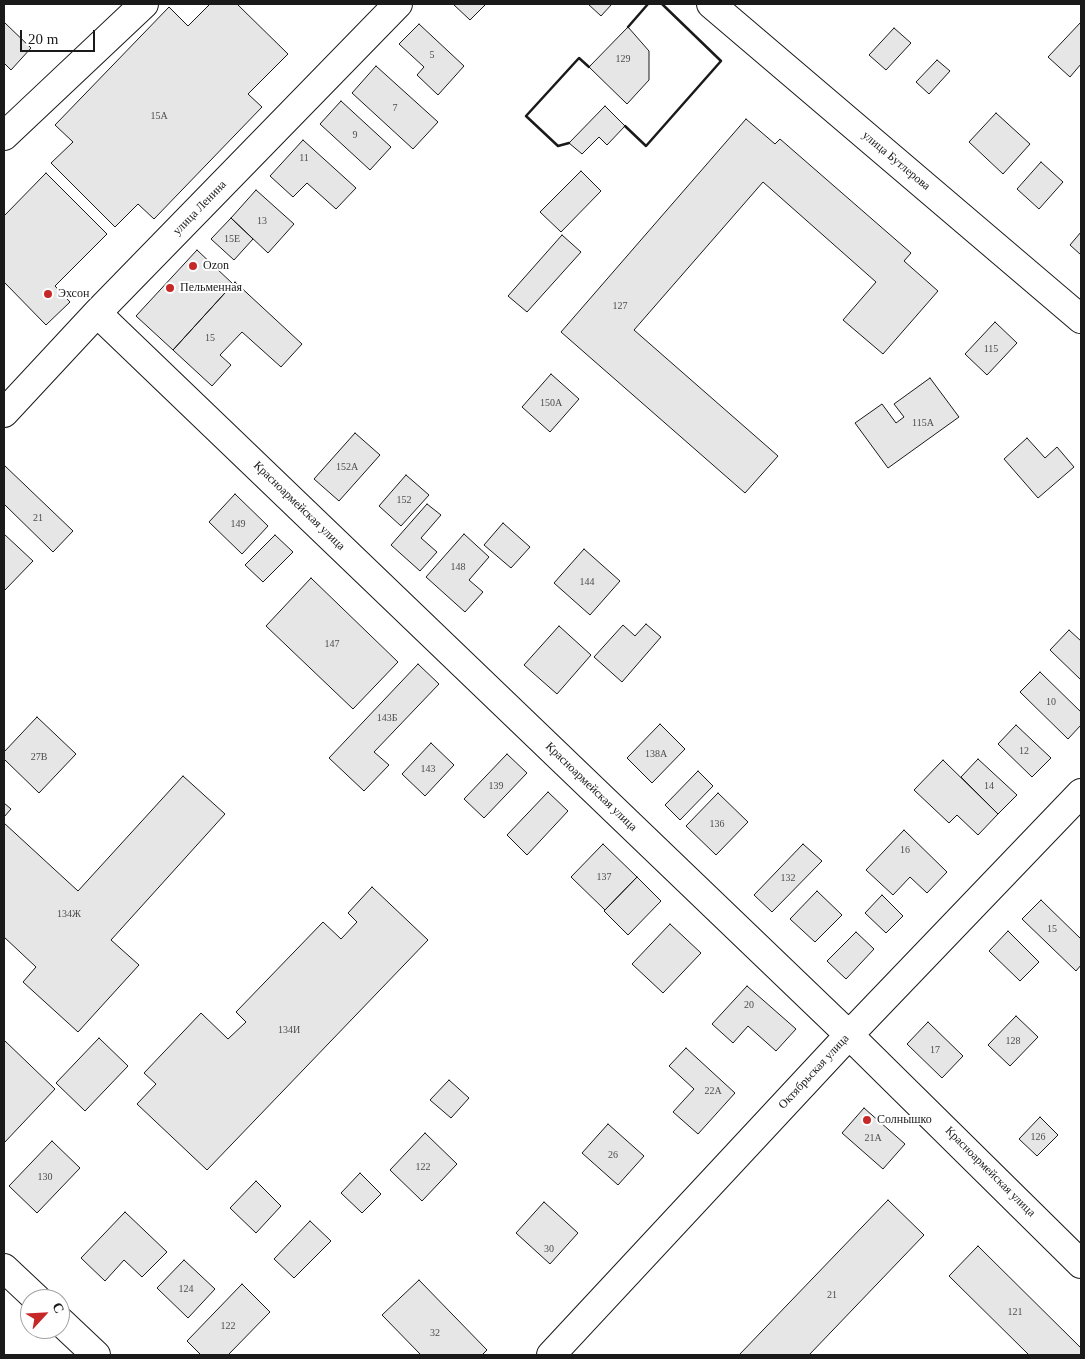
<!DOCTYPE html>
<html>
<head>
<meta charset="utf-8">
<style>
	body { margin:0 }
	#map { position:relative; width:1085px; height:1359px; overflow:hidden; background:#fff; font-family:Georgia,serif }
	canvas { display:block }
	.frame { position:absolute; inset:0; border:5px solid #1a1a1a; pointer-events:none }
	.north { position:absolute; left:20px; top:1289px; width:50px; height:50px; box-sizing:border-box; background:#fff; border:1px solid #a3a3a3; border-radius:50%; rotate:65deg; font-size:14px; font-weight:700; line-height:20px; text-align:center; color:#1a1a1a }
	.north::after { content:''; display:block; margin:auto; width:18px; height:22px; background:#c62828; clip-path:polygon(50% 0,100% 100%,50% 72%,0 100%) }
	.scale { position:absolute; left:20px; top:30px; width:75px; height:22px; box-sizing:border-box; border:2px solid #1a1a1a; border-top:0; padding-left:6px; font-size:15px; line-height:18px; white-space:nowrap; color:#1a1a1a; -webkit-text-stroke:4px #fff; paint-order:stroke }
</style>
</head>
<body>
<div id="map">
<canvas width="1085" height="1359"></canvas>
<div class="frame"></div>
<div class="north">С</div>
<div class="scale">20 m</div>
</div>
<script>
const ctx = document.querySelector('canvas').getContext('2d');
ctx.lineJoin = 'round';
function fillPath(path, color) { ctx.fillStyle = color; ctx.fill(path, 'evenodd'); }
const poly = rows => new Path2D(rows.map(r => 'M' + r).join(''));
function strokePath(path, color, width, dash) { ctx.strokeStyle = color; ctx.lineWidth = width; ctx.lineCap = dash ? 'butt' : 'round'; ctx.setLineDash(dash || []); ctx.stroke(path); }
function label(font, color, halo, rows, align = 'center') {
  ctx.font = font + ' Georgia,serif'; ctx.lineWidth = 4; ctx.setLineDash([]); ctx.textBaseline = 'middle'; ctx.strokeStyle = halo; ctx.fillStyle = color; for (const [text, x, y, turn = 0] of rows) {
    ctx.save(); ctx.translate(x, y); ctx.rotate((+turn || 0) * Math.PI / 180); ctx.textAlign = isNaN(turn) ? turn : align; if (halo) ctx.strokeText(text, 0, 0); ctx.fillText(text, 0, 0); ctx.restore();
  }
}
const building = poly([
	[210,4,237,4,288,54,248,94,262,107,154,219,138,204,115,227,51,163,73,142,55,125,169,7,188,26,210,4],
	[453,4,486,4,470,20,453,4],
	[588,4,612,4,601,16,588,4],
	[4,22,31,48,11,70,4,63,4,22],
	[1081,22,1081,64,1070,77,1048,57,1081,22],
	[419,24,464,66,438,95,417,75,424,67,399,44,419,24],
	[628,27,649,51,649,80,627,104,589,67,628,27],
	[894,28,911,43,886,70,869,55,894,28],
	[937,60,950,71,929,94,916,82,937,60],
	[376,66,438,122,413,149,352,93,376,66],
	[341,101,391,147,370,170,320,124,341,101],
	[605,106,625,126,607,145,599,137,582,154,569,143,605,106],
	[996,113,1030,144,1003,174,969,142,996,113],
	[746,119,775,144,780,139,911,253,904,261,938,291,883,354,843,320,876,282,763,182,634,330,778,456,745,493,561,332,746,119],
	[303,140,356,188,336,209,307,183,293,197,270,176,303,140],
	[1041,162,1063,182,1039,209,1017,189,1041,162],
	[581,171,601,191,561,232,540,212,581,171],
	[46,173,107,234,55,286,70,302,46,325,4,282,4,216,46,173],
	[256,190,294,224,268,253,231,218,256,190],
	[231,218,253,239,234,260,211,239,231,218],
	[1081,232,1081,255,1070,245,1081,232],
	[562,235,581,252,527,312,508,296,562,235],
	[197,250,233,284,173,350,136,316,197,250],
	[235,282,302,344,281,367,242,332,220,355,231,365,212,386,173,350,235,282],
	[995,322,1017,343,987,375,965,354,995,322],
	[551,374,579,399,550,432,522,407,551,374],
	[930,378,959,417,888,468,855,423,882,404,896,423,904,417,894,404,930,378],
	[355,433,380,455,339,501,314,479,355,433],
	[1027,438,1045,458,1057,447,1074,467,1038,498,1004,459,1027,438],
	[4,465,73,531,53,552,4,504,4,465],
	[406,475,429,495,401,526,379,506,406,475],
	[235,494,268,526,242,554,209,522,235,494],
	[427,504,441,515,421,538,437,552,420,571,391,545,427,504],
	[503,523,530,547,511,568,484,545,503,523],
	[4,534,33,561,4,591,4,534],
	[464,534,489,557,469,580,483,592,465,612,426,577,464,534],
	[275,535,293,552,263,582,245,565,275,535],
	[584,549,620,581,590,615,554,583,584,549],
	[311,578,398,662,353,709,266,626,311,578],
	[646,624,661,637,622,682,594,657,623,625,635,636,646,624],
	[559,626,591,655,557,694,524,665,559,626],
	[1069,630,1081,641,1081,680,1050,650,1069,630],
	[418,664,439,684,374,752,389,765,364,791,329,758,418,664],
	[1040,672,1081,712,1081,725,1068,739,1020,692,1040,672],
	[37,717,76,754,39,793,4,759,4,752,37,717],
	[660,724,685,749,652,783,627,758,660,724],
	[1016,725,1051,758,1032,777,998,744,1016,725],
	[431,743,454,765,425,796,402,774,431,743],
	[507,754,527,773,484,818,464,799,507,754],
	[978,759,1017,795,998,814,961,777,978,759],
	[943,760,998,814,978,835,957,815,949,823,914,790,943,760],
	[698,771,713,786,680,820,665,805,698,771],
	[183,776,225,814,111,940,139,965,78,1032,23,982,36,967,4,937,4,823,78,891,183,776],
	[548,792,568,811,527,855,507,835,548,792],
	[718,793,748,822,716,855,686,826,718,793],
	[4,803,11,809,4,817,4,803],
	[904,830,947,872,927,893,910,877,893,895,866,870,904,830],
	[603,844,637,877,605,910,571,877,603,844],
	[803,844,822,861,772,912,754,895,803,844],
	[637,877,661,901,628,935,604,911,637,877],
	[372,887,428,940,207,1170,137,1104,156,1084,144,1073,201,1013,228,1039,246,1022,236,1012,323,922,341,939,357,922,348,913,372,887],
	[817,891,842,915,815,942,790,919,817,891],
	[882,895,903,916,886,933,865,913,882,895],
	[1041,900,1081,939,1081,965,1076,971,1022,919,1041,900],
	[670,924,701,953,663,993,632,964,670,924],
	[1008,931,1039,962,1020,981,989,951,1008,931],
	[856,932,874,949,846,979,827,961,856,932],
	[747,986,796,1029,776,1051,748,1026,733,1043,712,1024,747,986],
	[1016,1016,1038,1037,1010,1066,988,1045,1016,1016],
	[928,1022,963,1056,942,1078,907,1044,928,1022],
	[99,1038,128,1066,85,1111,56,1083,99,1038],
	[4,1040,55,1089,4,1143,4,1040],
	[686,1048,735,1093,698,1134,673,1112,694,1089,669,1066,686,1048],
	[449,1080,469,1098,451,1118,430,1100,449,1080],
	[864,1108,905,1144,883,1169,842,1133,864,1108],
	[1040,1117,1058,1135,1037,1156,1019,1139,1040,1117],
	[608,1124,644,1156,618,1185,582,1153,608,1124],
	[425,1133,457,1164,422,1201,390,1170,425,1133],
	[52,1141,80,1168,37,1213,9,1186,52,1141],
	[360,1173,381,1194,362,1213,341,1193,360,1173],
	[256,1181,281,1206,256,1233,230,1208,256,1181],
	[888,1200,924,1235,809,1355,739,1355,888,1200],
	[544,1202,578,1233,550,1264,516,1233,544,1202],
	[125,1212,167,1252,142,1277,124,1260,105,1281,81,1258,125,1212],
	[310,1221,331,1241,294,1278,274,1259,310,1221],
	[978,1246,1081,1348,1081,1355,1029,1355,949,1276,978,1246],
	[184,1260,215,1289,188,1318,157,1288,184,1260],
	[419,1280,487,1350,482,1355,421,1355,382,1315,419,1280],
	[242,1284,270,1312,228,1355,201,1355,187,1341,242,1284]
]);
fillPath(building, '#e6e6e6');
strokePath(building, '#1a1a1a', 1);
const minor = poly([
	[711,4,1081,319],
	[4,136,144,4],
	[97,313,849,1035,1081,1264],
	[4,413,97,313,398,4],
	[4,1268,37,1299],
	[60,1321,96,1355],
	[551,1355,849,1035,1081,793]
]);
strokePath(minor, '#1a1a1a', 30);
strokePath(minor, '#fff', 28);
strokePath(poly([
	[628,27,648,4],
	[625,126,646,146,721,61,662,4],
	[569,143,558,146,526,116,579,58,589,67]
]), '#1a1a1a', 2.5);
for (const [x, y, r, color] of [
	[193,266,5,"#c62828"],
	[170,288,5,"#c62828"],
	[48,294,5,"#c62828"],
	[867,1120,5,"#c62828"]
]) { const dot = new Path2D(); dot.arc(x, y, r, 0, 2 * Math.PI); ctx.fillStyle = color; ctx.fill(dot); strokePath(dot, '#fff', 2); }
label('10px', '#4d4d4d', null, [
	["5",432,55],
	["129",623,59],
	["7",395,108],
	["15А",159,116],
	["9",355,135],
	["11",304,158],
	["13",262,221],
	["15Е",232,239],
	["127",620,306],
	["15",210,338],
	["115",991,349],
	["150А",551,403],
	["115А",923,423],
	["152А",347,467],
	["152",404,500],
	["21",38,518],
	["149",238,524],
	["148",458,567],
	["144",587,582],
	["147",332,644],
	["10",1051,702],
	["143Б",387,718],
	["12",1024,751],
	["138А",656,754],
	["27В",39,757],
	["143",428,769],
	["139",496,786],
	["14",989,786],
	["136",717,824],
	["16",905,850],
	["137",604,877],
	["132",788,878],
	["134Ж",69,914],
	["15",1052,929],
	["20",749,1005],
	["134И",289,1030],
	["128",1013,1041],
	["17",935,1050],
	["22А",713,1091],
	["126",1038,1137],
	["21А",873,1138],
	["26",613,1155],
	["122",423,1167],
	["130",45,1177],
	["30",549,1249],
	["124",186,1289],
	["21",832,1295],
	["121",1015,1312],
	["122",228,1326],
	["32",435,1333]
]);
label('12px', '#1a1a1a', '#fff', [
	["улица Бутлерова",896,161,40],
	["улица Ленина",200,208,-46],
	["Красноармейская улица",299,506,44],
	["Красноармейская улица",591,787,44],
	["Октябрьская улица",814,1072,-47],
	["Красноармейская улица",990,1172,45]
]);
label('12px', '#1a1a1a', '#fff', [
	["Ozon",203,266],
	["Пельменная",180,288],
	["Эхсон",58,294],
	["Солнышко",877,1120]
], 'left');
</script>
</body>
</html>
